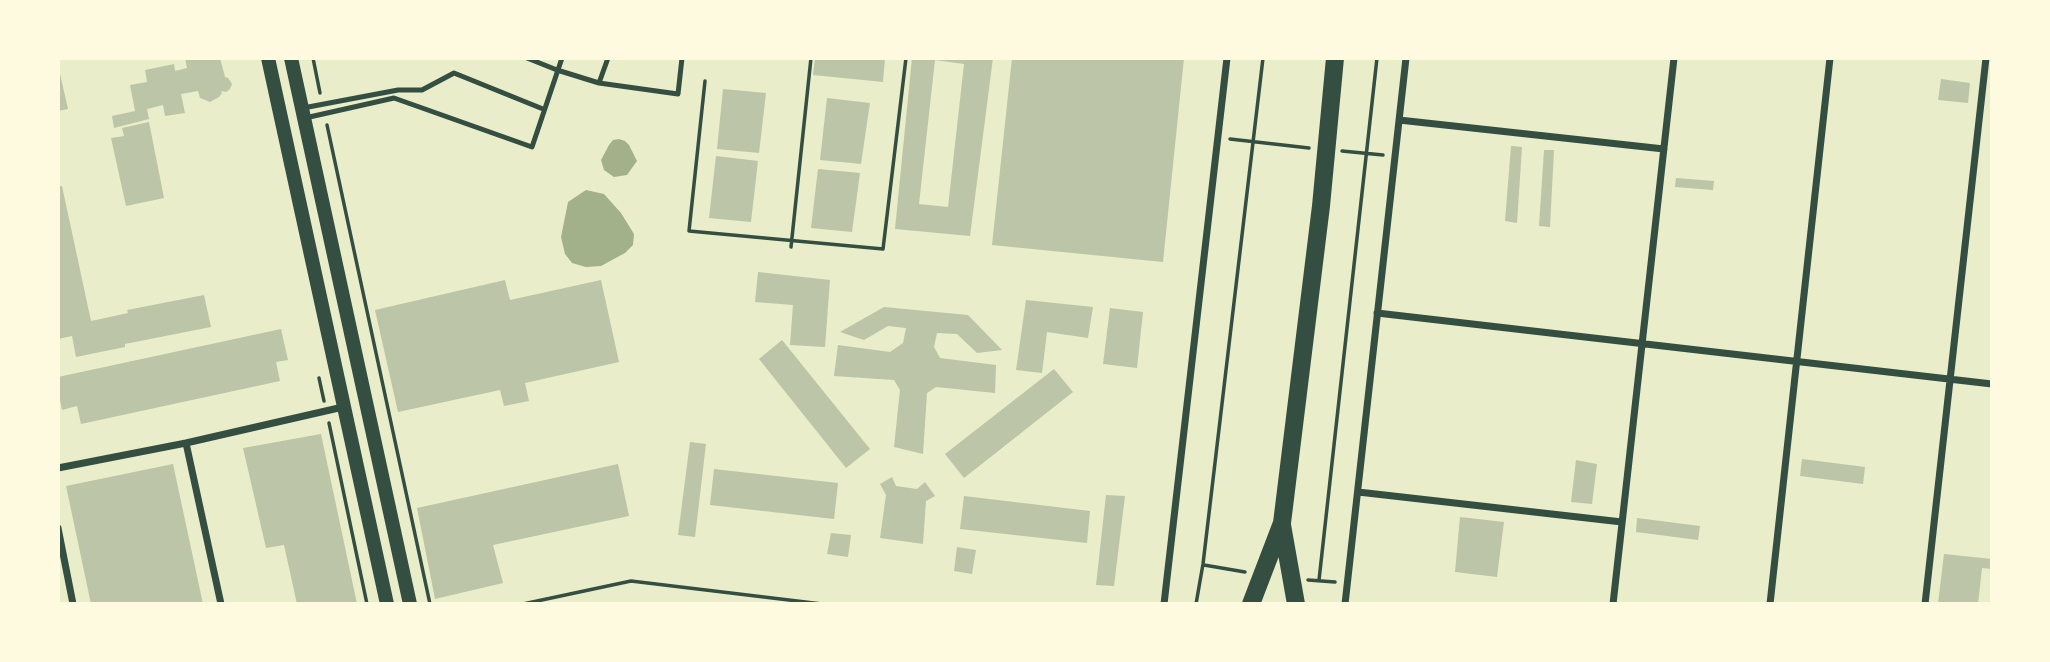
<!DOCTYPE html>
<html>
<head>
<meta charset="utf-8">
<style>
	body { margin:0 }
	#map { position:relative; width:2050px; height:662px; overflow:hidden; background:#e9edc9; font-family:Ubuntu,sans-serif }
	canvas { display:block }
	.frame { position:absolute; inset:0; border:60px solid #fefae0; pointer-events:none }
</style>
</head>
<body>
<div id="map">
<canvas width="2050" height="662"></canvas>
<div class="frame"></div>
</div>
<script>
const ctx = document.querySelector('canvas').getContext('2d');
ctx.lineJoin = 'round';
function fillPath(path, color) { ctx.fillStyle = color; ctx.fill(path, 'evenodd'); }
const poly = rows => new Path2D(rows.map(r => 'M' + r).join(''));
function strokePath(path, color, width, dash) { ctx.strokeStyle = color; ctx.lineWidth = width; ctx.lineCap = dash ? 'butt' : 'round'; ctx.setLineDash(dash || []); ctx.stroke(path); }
fillPath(poly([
	[619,139,625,141,629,145,637,161,627,175,614,177,604,170,601,160,609,145,613,140],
	[586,190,604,194,621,213,634,234,633,245,625,253,601,266,586,267,572,263,565,254,561,237,568,202]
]), '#a3b18a');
fillPath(poly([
	[185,58,220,58,225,77,228,78,232,84,230,89,226,92,221,91,222,93,219,97,210,102,200,98,198,91,181,94,185,113,165,116,163,105,147,109,149,119,114,128,112,116,135,111,130,85,147,82,145,70,174,64,175,71,187,68],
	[815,58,885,58,883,82,813,75],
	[912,58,993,58,970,236,895,229],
	[935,60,964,64,948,207,919,204],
	[1012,58,1184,58,1163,262,992,245],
	[58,65,68,109,58,111],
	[1941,79,1970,83,1968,103,1938,100],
	[723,89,766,93,759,153,717,149],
	[827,98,870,103,861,164,820,160],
	[149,122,164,198,126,206,111,138,124,136,122,128],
	[1511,146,1522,147,1517,223,1505,221],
	[1544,150,1554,150,1550,227,1539,226],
	[716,156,758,161,751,222,709,218],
	[818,169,860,173,852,232,811,228],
	[1676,178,1714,181,1713,190,1675,187],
	[62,186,91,321,128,313,127,310,204,295,211,327,125,344,125,347,76,357,72,336,58,339,58,187],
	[758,272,830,280,825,347,790,345,793,305,755,302],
	[505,280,510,300,601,280,619,362,525,383,529,401,504,406,500,390,398,412,375,310],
	[1026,300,1093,307,1088,338,1047,332,1042,373,1016,370],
	[884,307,968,315,1002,350,977,353,957,334,937,333,934,347,940,358,996,365,995,393,936,387,927,393,923,454,894,447,900,390,894,380,834,376,838,345,890,352,903,343,906,328,888,326,864,340,840,332],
	[1110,308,1143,312,1137,368,1103,364],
	[281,329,288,360,276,362,280,381,81,424,77,406,62,410,58,391,58,377],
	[782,340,870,449,846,468,759,359],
	[1054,369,1073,392,964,478,945,454],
	[321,434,357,604,297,604,284,545,266,548,243,448],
	[690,442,706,444,695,537,678,535],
	[1802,459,1865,467,1863,484,1800,476],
	[1576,460,1597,464,1592,504,1571,502],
	[173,464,203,604,91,604,66,486],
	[618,464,629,516,493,545,503,583,435,599,417,508],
	[714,469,838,483,834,519,710,505],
	[892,477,896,486,917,489,925,482,935,496,926,501,923,544,880,538,886,495,880,484],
	[1106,495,1125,496,1114,586,1096,585],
	[964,496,1090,511,1087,543,960,529],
	[1460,517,1504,522,1497,577,1455,572],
	[1637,518,1700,526,1698,540,1636,532],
	[831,533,851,535,848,557,827,554],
	[957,547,976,550,972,574,954,571],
	[1944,554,1992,559,1992,569,1982,568,1978,604,1938,604]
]), '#bcc5a7');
strokePath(poly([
	[313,58,320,93],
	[705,81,689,231,883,249,906,58],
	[327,125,430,604],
	[1230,139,1309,148],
	[1342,151,1383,155],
	[791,247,811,58],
	[319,378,324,401],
	[329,423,367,604],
	[1204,565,1245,572],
	[1308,580,1335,582],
	[1319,580,1377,58],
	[523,604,631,581,822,604],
	[1196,604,1203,564,1263,58]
]), '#344e41', 3.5);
strokePath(poly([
	[527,58,557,70,599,83,678,94,682,58],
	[599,83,608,58],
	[303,108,398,90,422,90,454,73,543,109],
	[305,118,394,98,532,147,562,58]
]), '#344e41', 5);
strokePath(poly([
	[1399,120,1664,149],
	[1377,313,1992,384],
	[186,443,221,604],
	[58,468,186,443,343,407],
	[1358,492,1622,522],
	[58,528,73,604],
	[1164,604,1227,58],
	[1345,604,1406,58],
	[1613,604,1674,58],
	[1770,604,1830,58],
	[1925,604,1986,58]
]), '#344e41', 7);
strokePath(poly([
	[268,58,387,604],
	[291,58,410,604]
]), '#344e41', 14);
strokePath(poly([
	[1282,525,1296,604],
	[1251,604,1282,523,1321,206,1335,58]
]), '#344e41', 18);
</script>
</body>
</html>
